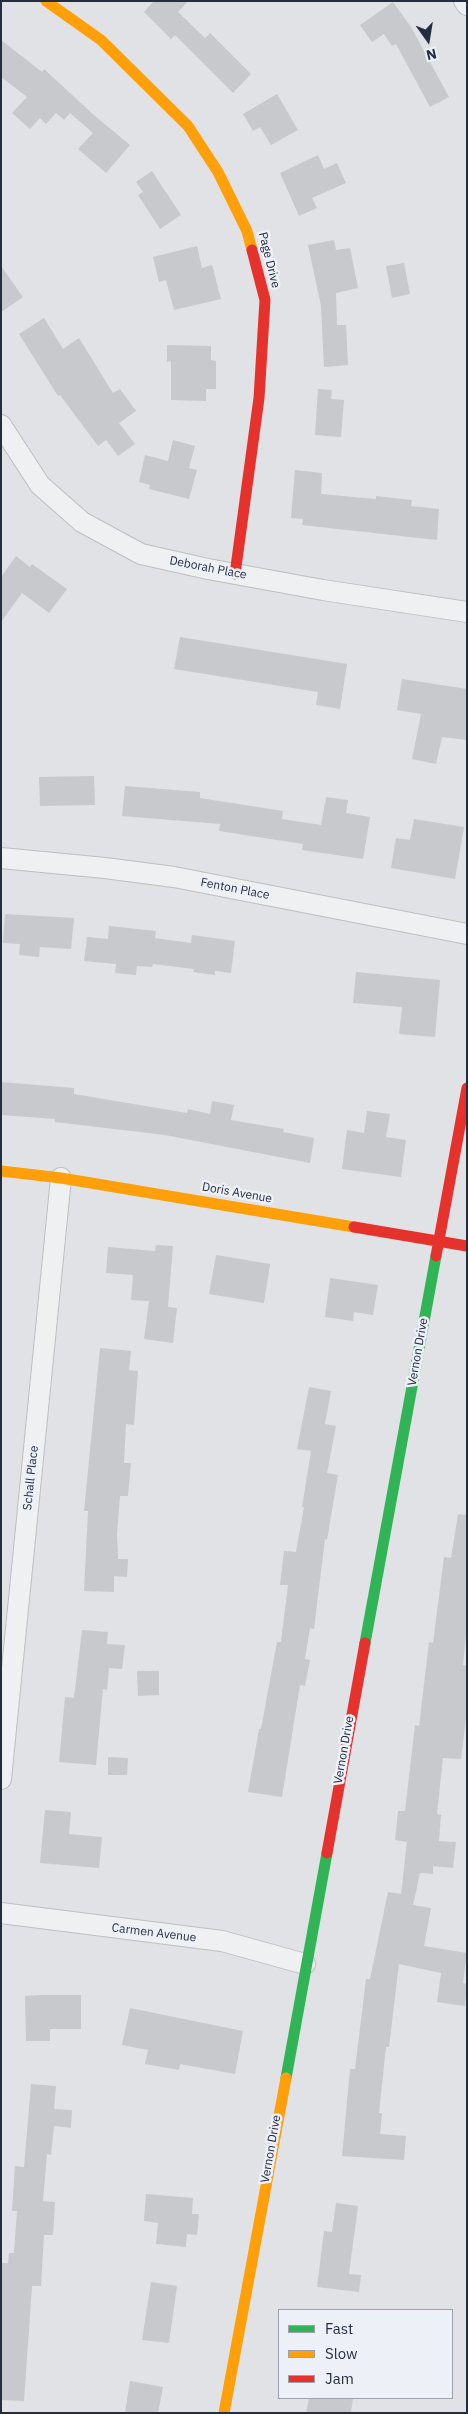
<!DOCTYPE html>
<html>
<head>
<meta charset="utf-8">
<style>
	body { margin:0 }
	#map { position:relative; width:468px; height:2414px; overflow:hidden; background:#e0e2e5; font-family:"IBM Plex Sans",sans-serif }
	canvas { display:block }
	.frame { position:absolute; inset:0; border:2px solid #252d40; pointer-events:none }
	.legend { position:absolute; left:278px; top:2309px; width:175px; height:90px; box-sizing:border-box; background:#edf0f6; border:1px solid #9da2ad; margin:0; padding:6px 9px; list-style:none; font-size:15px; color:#252d40 }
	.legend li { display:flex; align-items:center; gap:10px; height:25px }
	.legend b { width:25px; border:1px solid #9da2ad }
	.north { position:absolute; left:403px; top:15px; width:50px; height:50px; -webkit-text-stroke:4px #edf0f6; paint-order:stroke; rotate:167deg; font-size:14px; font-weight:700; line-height:20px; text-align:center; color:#252d40 }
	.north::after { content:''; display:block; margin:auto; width:18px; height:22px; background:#252d40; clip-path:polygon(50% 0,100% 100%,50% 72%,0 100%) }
</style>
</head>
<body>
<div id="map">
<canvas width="468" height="2414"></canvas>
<div class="frame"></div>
<ul class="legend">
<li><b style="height:6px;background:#30b455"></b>Fast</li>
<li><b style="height:6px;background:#ff9f0a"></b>Slow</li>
<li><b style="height:6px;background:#e5322d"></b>Jam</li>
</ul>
<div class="north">N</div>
</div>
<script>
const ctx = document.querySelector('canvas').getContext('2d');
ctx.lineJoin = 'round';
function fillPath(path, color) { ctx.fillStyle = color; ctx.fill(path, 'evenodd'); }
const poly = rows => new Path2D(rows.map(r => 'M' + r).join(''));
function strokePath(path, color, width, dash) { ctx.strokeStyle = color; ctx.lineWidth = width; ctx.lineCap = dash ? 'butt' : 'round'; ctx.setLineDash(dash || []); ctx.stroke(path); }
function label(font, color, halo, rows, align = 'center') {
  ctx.font = font + ' "IBM Plex Sans",sans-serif'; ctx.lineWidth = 5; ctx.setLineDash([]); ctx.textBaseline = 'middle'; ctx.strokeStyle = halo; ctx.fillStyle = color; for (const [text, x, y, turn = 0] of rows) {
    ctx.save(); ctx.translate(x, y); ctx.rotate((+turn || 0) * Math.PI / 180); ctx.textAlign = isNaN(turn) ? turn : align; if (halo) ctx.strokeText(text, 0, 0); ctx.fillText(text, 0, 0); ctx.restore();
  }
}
fillPath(poly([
	[154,1,188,1,178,12,205,38,210,33,251,74,233,93,175,35,171,39,144,12],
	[393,2,411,27,449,97,430,107,396,44,392,46,384,34,372,42,360,25],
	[1,40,42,72,44,69,95,116,130,145,106,173,78,149,93,133,70,113,64,120,56,113,46,124,40,118,30,129,12,113,27,97,1,77],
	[277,94,298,130,271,145,260,127,253,131,243,114],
	[318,155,324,169,337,163,346,183,312,198,317,208,299,216,280,173],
	[152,171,181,215,160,229,138,195,143,192,136,182],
	[334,240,336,250,350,248,358,288,336,293,337,325,346,325,348,365,324,367,321,306,308,245],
	[197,246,202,268,212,265,221,299,174,310,166,280,159,282,153,257],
	[404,263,410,294,392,298,386,266],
	[1,266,23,297,1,312],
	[44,318,63,349,79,338,113,393,120,389,136,411,119,423,135,444,118,456,106,440,98,446,60,395,58,396,19,334],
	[167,345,211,346,211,360,216,361,216,389,206,389,206,401,171,400,171,361,167,362],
	[318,389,332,390,331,399,344,400,341,437,315,435],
	[173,440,195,446,189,468,197,470,189,499,149,489,150,485,139,482,145,455,168,461],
	[295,470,322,473,321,494,376,499,376,496,412,500,411,506,439,509,437,540,302,525,303,519,291,518],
	[16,556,30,567,32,564,67,589,49,613,22,593,1,622,1,577],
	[180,637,347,664,340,709,316,705,318,692,174,669],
	[402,679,467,689,467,740,442,737,436,764,412,759,421,714,397,710],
	[94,776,95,805,40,806,39,777],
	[125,786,200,792,200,798,283,811,282,819,321,825,326,797,348,800,346,813,370,817,363,859,302,850,303,844,219,831,220,824,122,816],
	[414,819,464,827,455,879,391,868,396,838,410,840],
	[5,914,74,918,71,949,40,947,39,957,19,955,20,944,3,943],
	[109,926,156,931,155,938,191,943,192,935,235,941,231,973,215,971,215,975,193,972,194,969,153,964,152,967,137,966,136,975,115,973,116,964,84,961,87,937,108,939],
	[356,972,440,980,435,1037,399,1034,402,1007,353,1003],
	[1,1082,74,1088,74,1094,187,1113,188,1109,210,1114,212,1101,234,1105,231,1120,284,1129,283,1132,314,1138,310,1163,165,1135,55,1122,55,1119,1,1115],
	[367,1111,390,1114,386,1137,406,1140,401,1177,342,1169,347,1130,364,1133],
	[156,1245,173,1246,168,1307,177,1308,173,1343,144,1339,149,1301,131,1300,133,1275,106,1273,108,1247,155,1251],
	[216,1255,270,1264,264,1303,209,1294],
	[330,1278,378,1285,373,1315,354,1312,353,1321,325,1317],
	[100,1348,131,1351,129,1370,138,1371,134,1425,126,1424,124,1463,131,1463,128,1496,120,1496,117,1534,118,1559,128,1559,127,1577,114,1576,114,1592,84,1591,88,1511,84,1511],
	[309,1387,331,1391,325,1424,336,1426,327,1473,338,1475,327,1540,325,1539,314,1629,310,1628,305,1659,310,1660,305,1686,300,1685,282,1797,248,1792,259,1729,261,1729,277,1642,281,1642,288,1585,280,1585,284,1551,296,1552,304,1507,302,1507,311,1451,297,1449],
	[458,1514,467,1515,467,1625,463,1665,467,1666,467,1710,461,1759,443,1758,437,1814,441,1815,439,1841,456,1842,453,1868,433,1866,433,1874,420,1873,413,1905,431,1908,424,1946,467,1953,463,1983,467,1984,465,2006,437,2002,441,1973,399,1964,389,2047,386,2047,379,2113,382,2113,380,2134,406,2136,404,2160,342,2156,350,2069,355,2069,366,1979,370,1979,388,1892,401,1894,407,1842,395,1840,398,1811,405,1811,415,1725,419,1726,429,1642,433,1643,444,1557,451,1558],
	[82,1630,108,1632,107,1644,125,1645,122,1669,109,1668,107,1690,103,1689,96,1765,59,1762,65,1697,74,1698],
	[137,1671,159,1671,159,1695,138,1696],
	[108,1757,128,1758,127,1775,108,1775],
	[45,1810,71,1812,69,1834,102,1837,99,1868,40,1863],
	[40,1995,81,1995,81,2029,50,2029,50,2041,26,2041,25,1996],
	[130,2008,243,2031,235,2074,180,2064,179,2070,145,2064,148,2050,122,2045],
	[31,2084,56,2086,54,2109,72,2110,71,2128,54,2126,51,2155,47,2154,43,2201,55,2202,53,2235,44,2235,41,2286,32,2286,24,2401,1,2400,1,2263,8,2263,9,2253,14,2253,17,2211,12,2211,15,2166,24,2167],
	[146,2194,193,2198,192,2214,199,2214,197,2235,187,2234,186,2247,156,2244,158,2223,144,2221],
	[336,2203,358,2206,349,2274,361,2275,359,2292,317,2287,324,2231,332,2232],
	[151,2282,177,2286,169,2343,142,2340],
	[130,2381,163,2387,158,2413,125,2413],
	[309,2398,353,2398,351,2413,306,2413]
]), '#c7c9cd');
const street = poly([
	[464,1,467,5],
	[1,425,40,485,82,522,141,554,208,569,323,590,467,612],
	[1,858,105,868,174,877,467,934],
	[1,1779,61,1178],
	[1,1913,222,1941,305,1964]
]);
strokePath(street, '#bdbfc3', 22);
strokePath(street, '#eff0f2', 20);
strokePath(poly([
	[365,1643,436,1256],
	[286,2078,327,1853]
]), '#30b455', 11);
strokePath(poly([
	[46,1,101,40,188,126,218,172,247,231,252,250],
	[1,1171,61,1178,354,1227],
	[224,2413,286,2078]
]), '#ff9f0a', 11);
strokePath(poly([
	[235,574,259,398,265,300,252,250],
	[354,1227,467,1246],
	[436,1256,467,1088],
	[327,1853,365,1643]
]), '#e5322d', 11);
label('12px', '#252d40', '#edf0f6', [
	["Page Drive",269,260,76],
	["Deborah Place",208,568,11],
	["Fenton Place",235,889,11],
	["Doris Avenue",237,1193,10],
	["Vernon Drive",418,1352,-80],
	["Schall Place",31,1478,-84],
	["Vernon Drive",344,1750,-80],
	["Carmen Avenue",154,1933,7],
	["Vernon Drive",271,2149,-80]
]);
</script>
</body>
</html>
